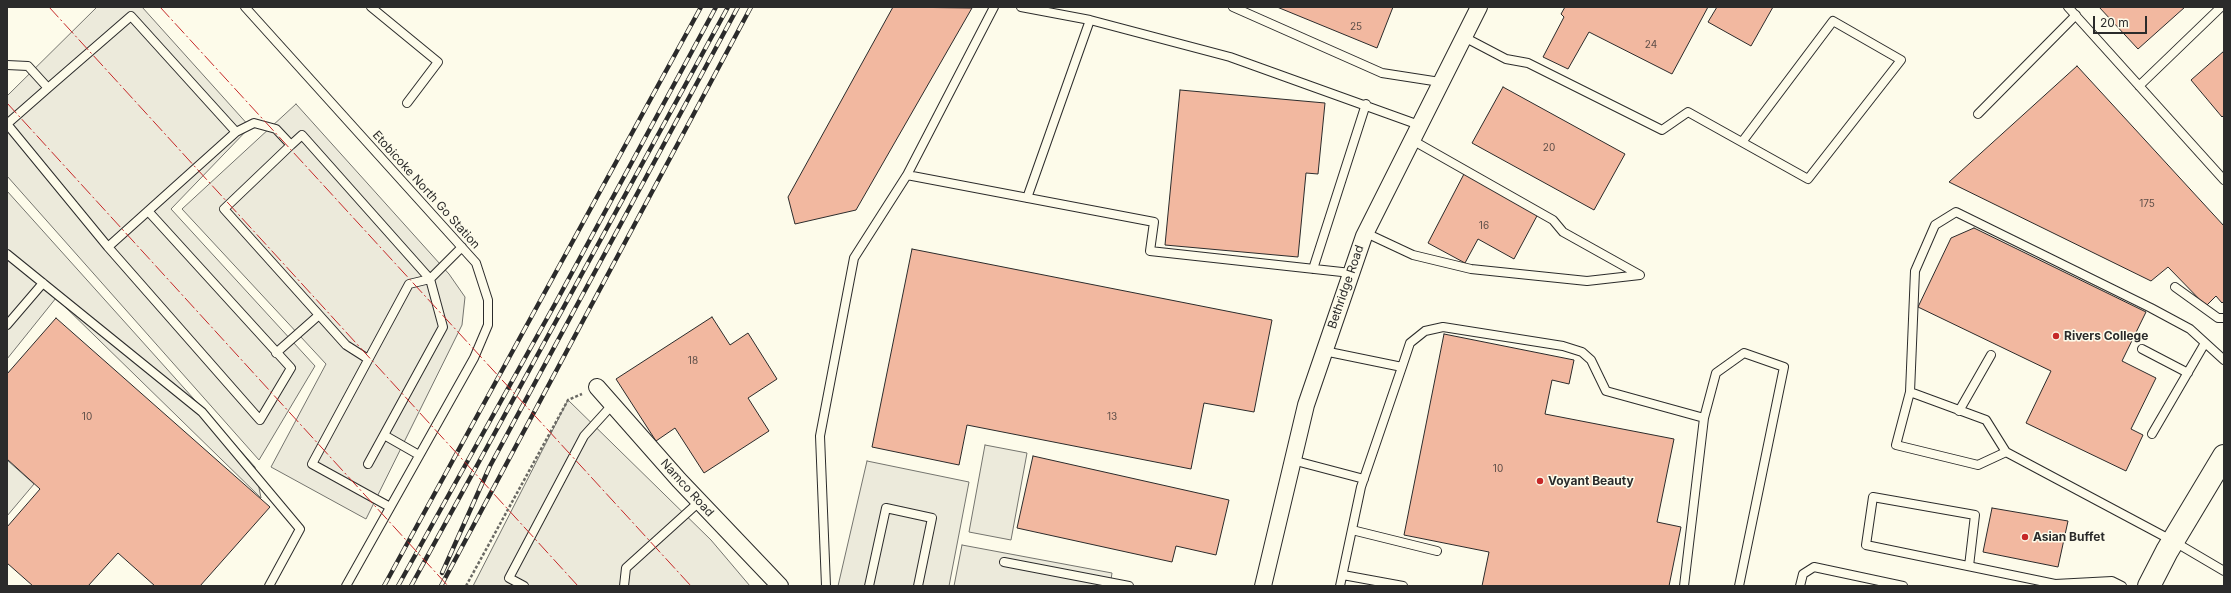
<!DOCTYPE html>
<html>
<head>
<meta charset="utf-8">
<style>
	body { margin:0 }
	#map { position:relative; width:2231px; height:593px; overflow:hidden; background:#fdfbea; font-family:Inter,sans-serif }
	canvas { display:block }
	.frame { position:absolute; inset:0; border:8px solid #2b2b2b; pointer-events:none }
	.scale { position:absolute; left:2093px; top:16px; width:54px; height:18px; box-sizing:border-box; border:2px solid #2b2b2b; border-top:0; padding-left:5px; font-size:12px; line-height:14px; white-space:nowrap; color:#2b2b2b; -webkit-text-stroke:3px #fdfbea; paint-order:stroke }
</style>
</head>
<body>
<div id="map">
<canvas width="2231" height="593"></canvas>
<div class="frame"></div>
<div class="scale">20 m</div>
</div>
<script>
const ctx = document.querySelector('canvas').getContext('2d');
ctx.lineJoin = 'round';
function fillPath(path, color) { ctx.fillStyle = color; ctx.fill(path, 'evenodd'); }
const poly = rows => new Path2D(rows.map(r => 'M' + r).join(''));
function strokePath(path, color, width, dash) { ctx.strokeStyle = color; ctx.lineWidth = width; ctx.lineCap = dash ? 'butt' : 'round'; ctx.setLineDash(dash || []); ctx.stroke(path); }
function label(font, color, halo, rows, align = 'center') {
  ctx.font = font + ' Inter,sans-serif'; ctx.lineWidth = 3; ctx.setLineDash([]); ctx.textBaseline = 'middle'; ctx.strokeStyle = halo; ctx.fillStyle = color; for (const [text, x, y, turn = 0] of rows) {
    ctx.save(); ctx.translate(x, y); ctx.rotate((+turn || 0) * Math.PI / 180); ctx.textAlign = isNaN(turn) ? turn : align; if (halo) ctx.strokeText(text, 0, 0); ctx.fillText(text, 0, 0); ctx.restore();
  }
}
const parking = poly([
	[97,7,142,7,250,127,171,209,315,366,259,460,7,176,7,96,97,7],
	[296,104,449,274,465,297,462,325,366,519,271,467,326,364,182,209,296,104],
	[7,191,255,467,261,498,56,298,7,359,7,191],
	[568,400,711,540,750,586,473,586,568,400],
	[985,445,1027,453,1011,540,969,532,985,445],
	[7,460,34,484,7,516,7,460],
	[867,461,969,482,949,586,838,586,867,461],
	[962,545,1112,573,1110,586,954,586,962,545]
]);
fillPath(parking, '#eceadb');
strokePath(parking, '#74746e', 1);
const building = poly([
	[893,7,972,8,856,210,795,224,788,197,893,7],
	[1277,7,1393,7,1377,48,1277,7],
	[1565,7,1708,7,1672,74,1589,32,1568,69,1543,57,1564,17,1561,14,1565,7],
	[1717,7,1773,7,1751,46,1708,22,1717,7],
	[2099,7,2185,7,2138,49,2099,7],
	[2224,51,2224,115,2222,117,2191,80,2224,51],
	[2077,66,2224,226,2224,301,2222,303,2216,296,2206,306,2168,267,2151,281,1949,182,2077,66],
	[1503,87,1625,154,1594,210,1472,143,1503,87],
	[1180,90,1325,103,1318,174,1306,173,1298,257,1165,245,1180,90],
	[1464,174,1538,214,1514,259,1478,239,1465,263,1428,243,1464,174],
	[1974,228,2146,312,2122,361,2156,378,2131,429,2143,435,2126,471,2026,423,2051,371,1918,307,1951,238,1974,228],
	[912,249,1272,320,1254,412,1204,403,1191,469,967,425,959,465,872,447,912,249],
	[712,317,730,345,748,333,777,379,748,398,769,431,704,473,675,428,656,441,616,379,712,317],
	[56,318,270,507,200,586,155,586,118,553,88,586,33,586,7,563,7,527,40,489,7,459,7,374,56,318],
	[1444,334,1574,360,1569,384,1552,380,1545,414,1674,439,1657,522,1681,527,1669,586,1482,586,1489,552,1404,535,1444,334],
	[1033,456,1229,500,1216,555,1176,546,1172,562,1017,528,1033,456],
	[1992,508,2068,521,2058,567,1983,552,1992,508]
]);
fillPath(building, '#f2b8a0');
strokePath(building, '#2b2b2b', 1);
const service = poly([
	[245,7,476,263,488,300,488,325,474,358,346,586],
	[371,7,438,62,407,103],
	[994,7,907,175,1154,222,1150,251,1351,273],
	[1021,7,1090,20,1230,57,1419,125],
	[1233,7,1382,73,1440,82],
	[2068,7,2224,180],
	[1464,37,1506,59,1528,63,1662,130,1688,112,1808,179,1901,60,1833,21,1742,142],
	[7,65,28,66,48,88,131,16,236,132,254,123,276,129,291,145,302,135,430,279,443,327,368,464],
	[2139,86,2221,7],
	[48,88,7,124,108,247,236,132],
	[1978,114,2076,15],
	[291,145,224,209,346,345,368,359],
	[1027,198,1090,20],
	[1366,233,1413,255,1471,269,1587,281,1640,275,1563,232,1553,220,1412,140],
	[108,247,260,420,291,368,148,211],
	[7,254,202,412,300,529,269,586],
	[1313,269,1366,104],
	[2175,287,2218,318,2224,318],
	[7,325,43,283],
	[2142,349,2188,373],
	[1324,351,1402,367,1361,487,1340,586],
	[276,353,319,315],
	[2224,360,2190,329,2151,308,1956,212,1935,225,1915,271,1910,392,1896,445,1978,465,2006,452,2173,541,2224,571],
	[1402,367,1410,343,1425,331,1443,327,1563,346,1582,352,1591,360,1606,391,1704,418,1716,373,1744,353,1784,367,1739,586],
	[1910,392,1986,420,2006,452],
	[1959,411,1991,355],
	[2152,434,2205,343],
	[384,435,419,455],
	[1292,460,1364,479],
	[390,507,312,464,409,284,430,279,462,247],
	[1352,530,1437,551],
	[1004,562,1129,586],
	[1969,566,1975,515,1873,497,1866,545,2055,584,2112,581,2122,586],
	[1343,575,1403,586],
	[524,586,509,578,584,436,613,404],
	[624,586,626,568,699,502],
	[826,586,820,436,854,258,907,175],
	[869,586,886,508,932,518,918,586],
	[1684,586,1704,418],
	[1800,586,1803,574,1814,567,1903,586]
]);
const minor = poly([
	[597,387,679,480,780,586],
	[1263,586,1306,405,1364,236,1479,7]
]);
const secondary = poly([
	[2149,586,2167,551,2224,456]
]);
strokePath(service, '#2b2b2b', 10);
strokePath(minor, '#2b2b2b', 18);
strokePath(secondary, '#2b2b2b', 24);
strokePath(poly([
	[466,586,568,400,582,394]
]), '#6a6964', 2.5, [3, 2]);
strokePath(service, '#fdfbea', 8);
strokePath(minor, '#fdfbea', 16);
strokePath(secondary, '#fdfbea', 22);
const rail = poly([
	[442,573,490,466,738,7],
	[384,586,701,7],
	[398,586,555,304,716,7],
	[411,586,728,7],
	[441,586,751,7]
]);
strokePath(rail, '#2b2b2b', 4.5);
strokePath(rail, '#fdfbea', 3, [9]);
strokePath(poly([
	[49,7,578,586],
	[160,7,691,586],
	[7,103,448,586]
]), '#c62828', 1, [14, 3, 2, 3]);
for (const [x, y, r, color] of [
	[2056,336,4,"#c62828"],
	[1540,481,4,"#c62828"],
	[2025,537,4,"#c62828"]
]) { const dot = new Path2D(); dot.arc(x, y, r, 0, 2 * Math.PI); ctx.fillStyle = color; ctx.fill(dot); strokePath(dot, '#fdfbea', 1.5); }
label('10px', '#5d4e48', null, [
	["25",1356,27],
	["24",1651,45],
	["20",1549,148],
	["175",2147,204],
	["16",1484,226],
	["18",693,361],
	["10",87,417],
	["13",1112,417],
	["10",1498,469]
]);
label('12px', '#2b2b2b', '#fdfbea', [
	["Etobicoke North Go Station",426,190,48],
	["Bethridge Road",1346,287,-71],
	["Namco Road",687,488,48]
]);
label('bold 12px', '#2b2b2b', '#fdfbea', [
	["Rivers College",2064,336],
	["Voyant Beauty",1548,481],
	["Asian Buffet",2033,537]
], 'left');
</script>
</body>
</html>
